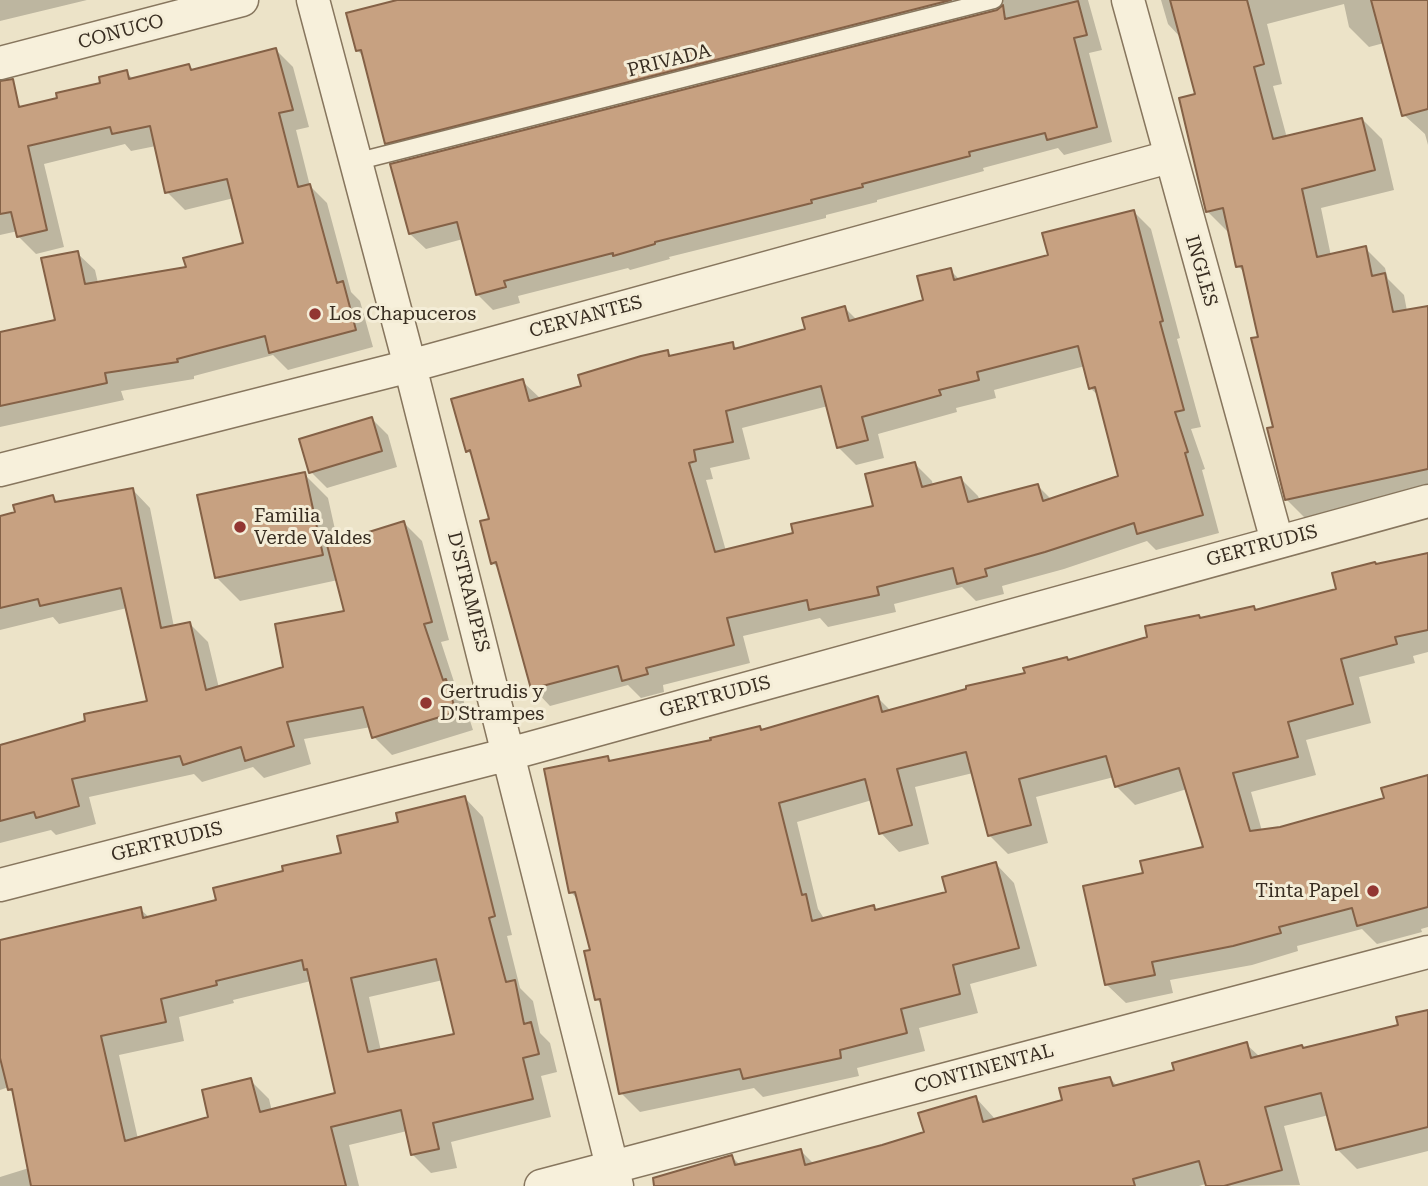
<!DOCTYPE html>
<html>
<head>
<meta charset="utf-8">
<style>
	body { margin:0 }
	canvas { display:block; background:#ece3c8 }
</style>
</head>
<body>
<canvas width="1428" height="1186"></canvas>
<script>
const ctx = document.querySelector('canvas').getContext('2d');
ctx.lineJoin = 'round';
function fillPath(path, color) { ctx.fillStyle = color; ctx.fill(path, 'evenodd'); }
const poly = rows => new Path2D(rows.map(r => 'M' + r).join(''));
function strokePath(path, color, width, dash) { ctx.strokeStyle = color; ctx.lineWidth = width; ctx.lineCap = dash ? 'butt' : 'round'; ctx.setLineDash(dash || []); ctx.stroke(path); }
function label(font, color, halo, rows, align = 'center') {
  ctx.font = font + ' "Roboto Serif",serif'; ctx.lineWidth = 6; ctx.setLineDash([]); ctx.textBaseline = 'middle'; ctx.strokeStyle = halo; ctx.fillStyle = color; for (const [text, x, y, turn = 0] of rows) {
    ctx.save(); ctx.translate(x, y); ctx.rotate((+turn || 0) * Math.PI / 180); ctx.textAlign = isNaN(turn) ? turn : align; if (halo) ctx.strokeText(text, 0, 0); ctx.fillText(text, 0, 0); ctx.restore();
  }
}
fillPath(poly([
	[0,0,87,0,0,21],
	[404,0,1088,0,1102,50,1089,53,1112,142,1064,155,1058,148,983,168,984,171,877,200,877,202,826,215,826,218,669,257,670,259,630,270,628,268,518,296,520,303,493,310,477,294,463,239,426,249,410,234,997,12,1004,5,402,158,386,143,365,58,357,50],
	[1161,0,1428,0,1428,145,1425,134,1404,115,1384,43,1369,47,1349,27,1344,4,1267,24,1282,84,1273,86,1287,138,1362,119,1382,139,1394,190,1321,208,1331,256,1365,248,1385,268,1388,279,1404,295,1407,311,1428,306,1428,490,1306,519,1286,499,1260,338,1245,273,1238,266,1230,231,1227,231,1207,211,1197,95,1182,39,1168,24],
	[276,50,293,67,309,127,296,130,310,186,327,203,351,292,360,301,373,347,288,370,273,355,194,376,194,379,121,391,124,400,0,427,0,333,57,321,77,253,95,270,98,283,188,269,245,245,234,198,185,210,167,192,156,146,131,151,125,144,44,164,64,247,36,254,19,237,18,231,0,235,0,113,59,99,102,84,126,72,134,80,189,66,194,71],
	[1134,212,1151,229,1180,338,1177,339,1201,427,1191,429,1205,469,1202,470,1219,533,1156,550,1147,541,1064,569,1002,586,1004,594,976,601,962,587,894,604,896,612,828,627,820,618,743,636,750,663,663,685,664,692,641,698,628,685,550,706,533,688,500,570,493,563,491,520,474,457,467,451,522,381,541,399,583,387,667,352,672,357,732,344,738,349,807,330,845,308,857,320,925,301,950,270,960,280,1050,256],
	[1085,366,1090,388,1099,396,1120,477,1052,500,1038,486,980,501,978,496,961,479,933,486,932,481,915,464,875,507,795,535,726,551,706,480,713,479,710,468,750,459,742,428,828,406,838,447,856,465,884,458,878,434,957,412,956,408,996,398,994,390],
	[372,419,388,435,397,467,327,488,311,472],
	[304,474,328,498,338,543,404,523,422,541,449,640,441,642,458,694,463,699,473,730,392,755,374,737,371,727,304,739,311,764,264,778,253,767,202,782,194,774,89,797,96,824,56,835,51,830,0,843,0,744,4,743,6,745,149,702,127,608,59,624,53,617,0,630,0,517,17,513,52,497,59,503,132,489,150,508,174,627,190,624,208,642,219,688,285,668,346,612,338,580,240,601,216,577],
	[1428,554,1428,652,1413,656,1415,663,1359,677,1371,723,1306,740,1316,775,1251,792,1262,831,1280,828,1386,799,1428,777,1428,927,1421,929,1422,932,1377,944,1362,929,1297,946,1298,951,1252,965,1170,980,1173,993,1126,1003,1107,985,1145,875,1205,849,1187,789,1135,805,1116,786,1114,777,1036,797,1048,843,1008,854,989,835,973,773,915,787,929,844,899,852,881,833,872,800,797,822,818,909,825,920,874,907,878,911,948,893,996,864,1014,883,1037,966,970,984,978,1013,919,1028,925,1051,857,1068,859,1076,763,1097,754,1088,640,1112,621,1093,603,1006,597,999,592,951,578,900,571,892,608,758,612,762,713,742,759,728,762,731,878,698,891,711,1027,675,1149,638,1201,620,1254,608,1257,611,1338,590],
	[465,798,483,817,512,935,507,936,520,988,533,1001,540,1033,550,1043,557,1072,541,1076,551,1117,451,1142,457,1168,431,1173,412,1154,407,1131,349,1145,359,1186,0,1186,0,1177,29,1168,14,1094,9,1087,0,1090,0,944,140,909,150,918,218,902,285,872,343,854,400,823],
	[443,980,456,1035,381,1051,369,997],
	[311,981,337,1095,272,1111,269,1099,250,1080,210,1118,138,1139,119,1055,184,1041,179,1017,234,1003,233,1000],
	[1428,1012,1428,1151,1357,1169,1337,1149,1329,1115,1284,1126,1300,1185,1211,1186,1209,1183,1199,1186,660,1186,732,1157,740,1165,800,1150,814,1164,926,1133,976,1098,996,1120,1064,1101,1110,1078,1118,1087,1176,1072,1246,1044,1260,1057,1304,1050,1400,1026]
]), '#0003');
const building = poly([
	[397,0,951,0,385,144,361,50,356,51,346,13,397,0],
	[1170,0,1247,0,1264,64,1254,67,1273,139,1362,118,1375,170,1302,189,1317,257,1366,246,1372,276,1385,273,1393,312,1428,306,1428,469,1285,500,1267,428,1273,427,1251,338,1258,337,1242,266,1236,267,1223,208,1206,212,1179,98,1195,94,1170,0],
	[1371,0,1428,0,1428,109,1402,116,1371,0],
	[1078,1,1087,35,1074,38,1097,127,1047,140,1045,133,969,152,970,156,862,184,863,187,811,200,812,203,655,242,655,244,613,256,613,253,504,281,506,287,476,295,457,222,409,234,390,164,997,10,1003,5,1005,19,1078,1],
	[276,48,293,110,279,113,298,187,310,184,337,283,343,281,356,330,269,353,265,336,177,359,178,362,105,373,107,383,0,406,0,332,55,320,41,258,78,251,85,284,186,267,183,258,243,243,227,179,165,193,150,126,112,134,110,127,28,146,47,230,17,237,11,212,0,214,0,81,13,79,19,107,57,98,56,93,100,83,99,77,127,70,129,79,189,64,191,70,276,48],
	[1134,210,1163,321,1160,322,1184,410,1175,412,1188,452,1185,453,1203,515,1137,534,1134,523,1045,552,985,569,987,576,957,584,953,568,877,587,879,595,809,610,807,600,727,618,734,645,646,668,648,674,622,681,618,666,531,689,496,562,491,564,480,521,489,519,470,450,466,452,451,399,523,379,529,401,581,386,578,375,641,356,668,350,669,356,733,342,734,349,805,329,802,318,845,306,849,321,923,300,917,276,951,268,954,280,1048,255,1042,233,1134,210],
	[1078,346,1089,389,1095,387,1118,476,1043,501,1038,484,968,502,961,477,922,487,915,462,865,474,873,506,791,524,793,533,715,552,689,463,696,461,694,450,733,442,726,411,821,386,837,448,868,440,862,417,941,395,939,390,979,380,977,372,1078,346],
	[372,417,382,451,309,473,299,439,372,417],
	[305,472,323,555,215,578,197,495,305,472],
	[133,488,161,628,190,622,206,690,283,667,275,624,344,611,327,545,404,521,432,622,424,624,443,680,446,679,456,712,372,738,363,707,287,722,294,746,245,761,241,747,183,765,180,756,72,779,79,806,36,818,34,812,0,821,0,745,85,721,84,714,147,701,121,588,40,606,38,599,0,608,0,516,15,512,13,505,53,495,55,502,133,488],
	[1428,553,1428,630,1395,637,1397,644,1341,659,1353,704,1288,722,1298,757,1233,773,1250,831,1280,827,1384,798,1381,788,1428,775,1428,907,1357,926,1352,908,1279,927,1281,933,1233,946,1152,962,1155,975,1105,985,1083,886,1143,873,1140,861,1203,847,1179,768,1115,787,1106,756,1019,779,1031,825,988,836,966,752,897,769,912,825,879,834,865,779,779,803,802,895,806,894,812,921,874,905,875,910,946,892,942,877,996,862,1019,948,953,965,960,994,901,1009,907,1033,840,1050,841,1058,743,1079,740,1069,619,1094,600,999,595,1000,584,951,590,950,575,892,569,893,544,769,608,756,609,761,711,740,710,738,760,726,761,730,878,696,882,712,966,689,966,686,1025,673,1023,668,1067,657,1068,660,1147,637,1145,626,1199,615,1200,618,1254,606,1255,610,1336,589,1332,573,1375,562,1376,564,1428,553],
	[465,796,495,916,489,918,506,982,515,980,524,1024,531,1022,539,1054,523,1058,533,1099,433,1123,439,1149,411,1155,401,1110,331,1127,346,1186,31,1186,12,1089,8,1090,0,1058,0,940,141,907,143,918,216,900,213,888,283,871,282,866,341,853,337,836,398,822,396,813,465,796],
	[436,959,454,1034,368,1052,351,978,436,959],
	[302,960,304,970,307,969,335,1093,260,1112,251,1078,202,1090,208,1117,125,1141,101,1036,166,1022,161,999,217,985,216,981,302,960],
	[1428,1010,1428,1127,1336,1150,1321,1093,1265,1107,1282,1170,1224,1186,1206,1186,1199,1161,1133,1179,1135,1186,654,1186,653,1178,732,1155,735,1165,801,1149,805,1165,882,1145,924,1132,918,1113,976,1096,983,1122,1062,1100,1059,1088,1110,1077,1113,1086,1174,1070,1172,1063,1247,1042,1251,1058,1302,1045,1303,1048,1398,1025,1396,1017,1428,1010]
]);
fillPath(building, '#c7a181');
strokePath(building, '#846146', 2);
const service = poly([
	[355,162,994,0]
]);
const minor = poly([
	[313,0,410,366,617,1186],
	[1128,0,1277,541],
	[0,63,242,0],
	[0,470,410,366,1169,157],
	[0,885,509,754,1428,501],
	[541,1186,1428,952]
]);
strokePath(service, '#87765e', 19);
strokePath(minor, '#87765e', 35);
strokePath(service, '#f7f0db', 16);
strokePath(minor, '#f7f0db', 32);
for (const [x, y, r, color] of [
	[315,314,7,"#923632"],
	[240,527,7,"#923632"],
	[426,703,7,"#923632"],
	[1373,891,7,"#923632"]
]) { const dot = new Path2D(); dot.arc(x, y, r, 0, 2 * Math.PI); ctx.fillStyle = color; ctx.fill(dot); strokePath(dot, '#f4edd7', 2.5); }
label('19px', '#382d21', '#f4edd7', [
	["CONUCO",121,32,-15],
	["PRIVADA",669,61,-14],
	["INGLES",1201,271,74],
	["CERVANTES",586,317,-15],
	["GERTRUDIS",1262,546,-15],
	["D'STRAMPES",468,592,76],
	["GERTRUDIS",715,697,-15],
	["GERTRUDIS",167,842,-14],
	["CONTINENTAL",984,1069,-15]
]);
label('19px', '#382d21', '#f4edd7', [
	["Los Chapuceros",329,314],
	["Familia",254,516],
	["Verde Valdes",254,538],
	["Gertrudis y",440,692],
	["D'Strampes",440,714],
	["Tinta Papel",1359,891,"right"]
], 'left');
</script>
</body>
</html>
